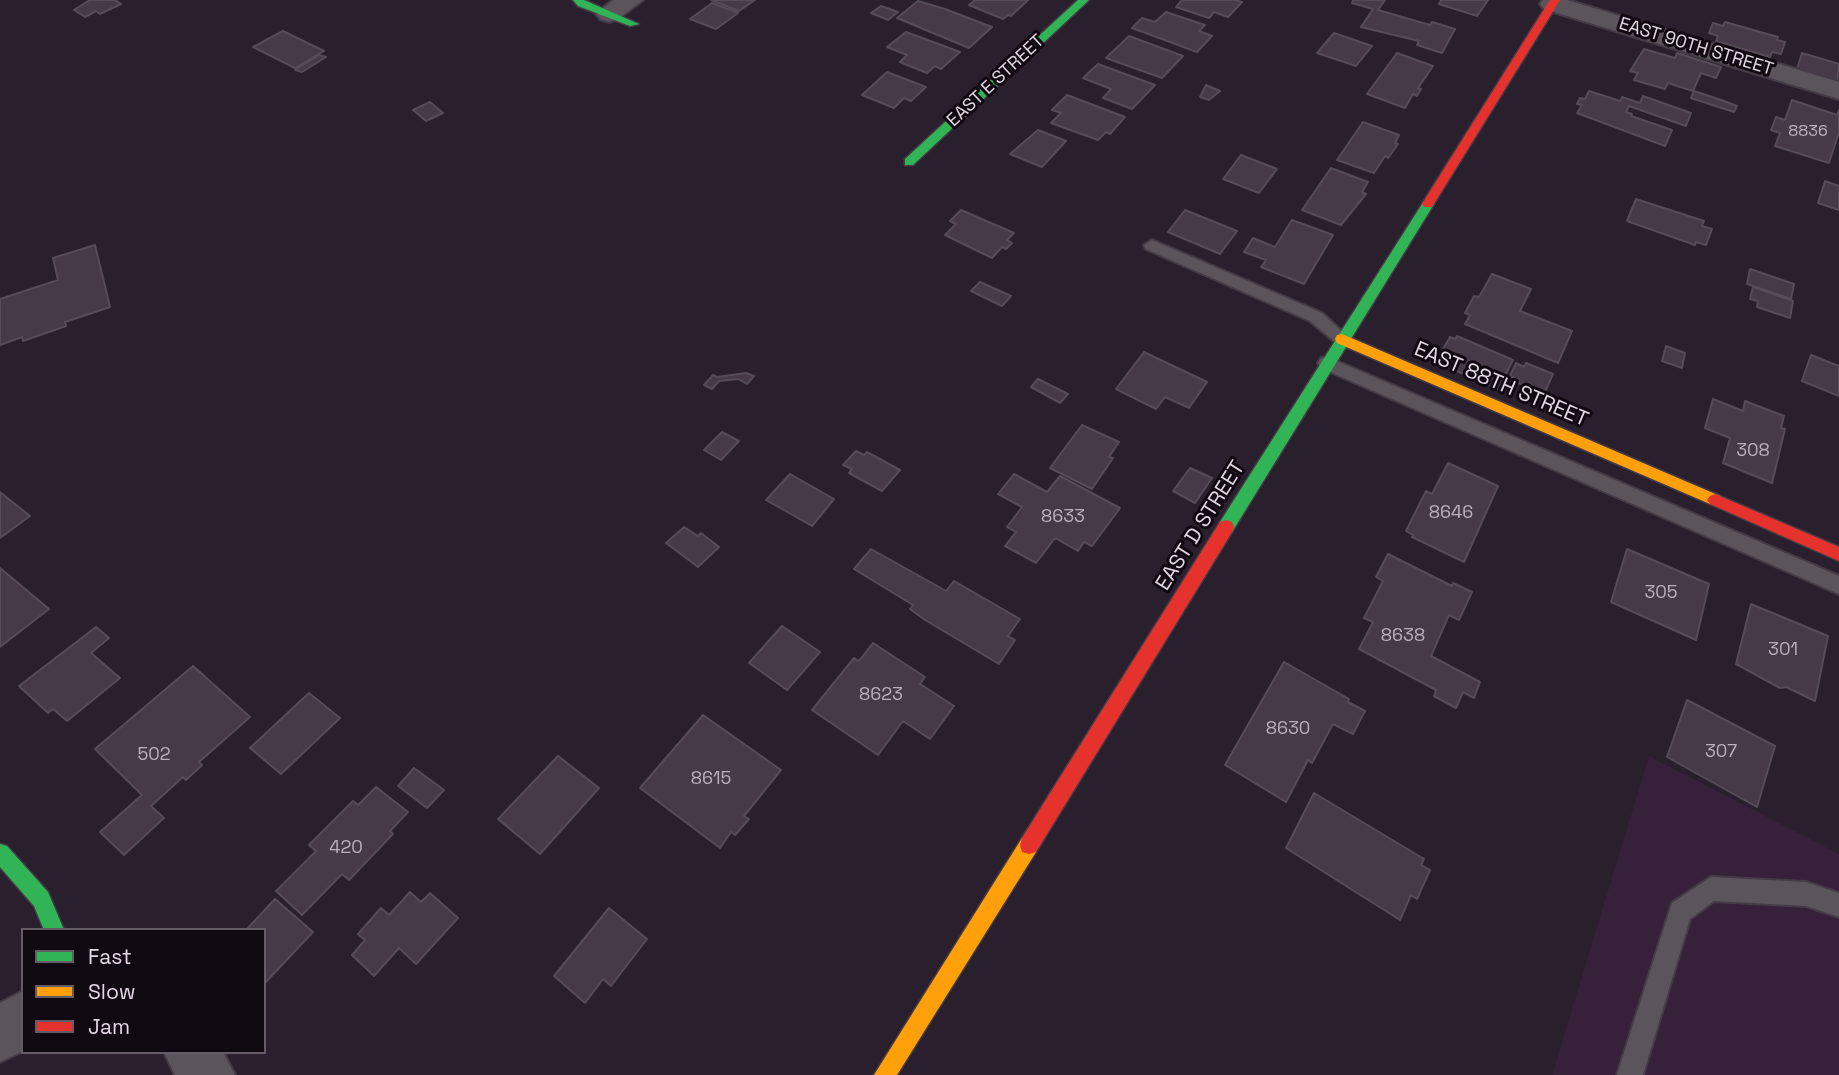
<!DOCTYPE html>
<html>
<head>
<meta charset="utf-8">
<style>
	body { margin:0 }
	#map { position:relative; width:1839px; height:1075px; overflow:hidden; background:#2a1f2c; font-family:"Space Grotesk",sans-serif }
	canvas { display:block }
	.legend { position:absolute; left:21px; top:928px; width:245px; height:126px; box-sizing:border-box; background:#110912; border:2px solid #655b66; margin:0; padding:9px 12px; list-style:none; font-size:21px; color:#e3d6e5 }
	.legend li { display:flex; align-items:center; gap:14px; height:35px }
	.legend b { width:35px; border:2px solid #655b66 }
</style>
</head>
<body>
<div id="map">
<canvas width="1839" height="1075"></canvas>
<ul class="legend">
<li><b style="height:9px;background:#30b455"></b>Fast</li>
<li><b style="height:9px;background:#ff9f0a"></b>Slow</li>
<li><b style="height:9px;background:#e5322d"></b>Jam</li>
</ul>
</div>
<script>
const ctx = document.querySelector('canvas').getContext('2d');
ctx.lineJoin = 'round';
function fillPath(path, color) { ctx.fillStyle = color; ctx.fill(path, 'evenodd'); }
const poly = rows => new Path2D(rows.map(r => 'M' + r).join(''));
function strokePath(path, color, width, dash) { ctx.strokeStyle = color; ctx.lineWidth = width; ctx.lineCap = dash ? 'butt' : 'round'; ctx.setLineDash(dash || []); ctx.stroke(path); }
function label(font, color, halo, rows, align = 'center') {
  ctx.font = font + ' "Space Grotesk",sans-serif'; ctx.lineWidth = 6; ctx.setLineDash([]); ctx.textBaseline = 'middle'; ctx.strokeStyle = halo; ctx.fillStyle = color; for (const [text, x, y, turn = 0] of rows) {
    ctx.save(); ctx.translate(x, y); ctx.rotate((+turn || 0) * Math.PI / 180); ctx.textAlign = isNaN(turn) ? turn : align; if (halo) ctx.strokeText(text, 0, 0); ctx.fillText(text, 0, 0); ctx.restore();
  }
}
fillPath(poly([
	[1649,756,1839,854,1839,1075,1552,1075]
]), '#37203a');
const building = poly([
	[90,0,115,0,121,4,100,14,96,11,85,17,74,10,90,0],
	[711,0,755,0,739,11,711,0],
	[975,0,1028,0,1011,16,1008,15,1003,19,969,5,975,0],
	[1182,0,1235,0,1242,2,1228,17,1214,12,1209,18,1176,7,1182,0],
	[1353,0,1385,0,1378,10,1430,25,1432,22,1455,29,1442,53,1417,45,1419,41,1361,27,1373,9,1352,3,1353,0],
	[1441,0,1488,0,1477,16,1439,4,1441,0],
	[918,1,945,9,992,27,969,48,897,18,918,1],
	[712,3,738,13,716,29,690,19,712,3],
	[881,6,898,12,888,20,871,13,881,6],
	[1166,12,1205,25,1199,31,1212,36,1197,52,1132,28,1142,18,1155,22,1166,12],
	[1725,22,1778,37,1777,40,1785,42,1781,54,1772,52,1770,57,1716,41,1718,36,1709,33,1713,23,1723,26,1725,22],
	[283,31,324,51,295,68,253,47,283,31],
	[906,32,960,52,941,69,935,66,927,73,900,62,907,55,887,47,906,32],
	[1334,33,1372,46,1356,66,1317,53,1334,33],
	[1129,36,1183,56,1162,78,1106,58,1129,36],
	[1644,49,1675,58,1677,53,1721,67,1716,78,1701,73,1693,91,1668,83,1665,89,1634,80,1638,73,1630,71,1644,49],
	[1397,53,1433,66,1418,88,1421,89,1417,96,1413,94,1405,108,1367,94,1397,53],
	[1802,53,1839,64,1837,85,1796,72,1802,53],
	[319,55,326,57,302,72,295,70,319,55],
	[1098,64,1155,85,1132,109,1103,98,1111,89,1083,78,1098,64],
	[887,72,926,87,911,101,904,98,894,108,862,95,887,72],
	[1206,85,1220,91,1209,100,1200,97,1206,85],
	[1589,91,1620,101,1622,97,1640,103,1643,96,1691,113,1686,126,1629,106,1626,112,1632,114,1631,116,1672,130,1665,146,1577,113,1582,105,1577,104,1580,98,1585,99,1589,91],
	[1694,91,1721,100,1737,106,1734,112,1691,98,1694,91],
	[1067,95,1125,117,1110,134,1106,132,1098,140,1051,123,1061,113,1052,110,1067,95],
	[1792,100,1837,115,1839,110,1839,132,1829,163,1775,146,1780,133,1771,130,1776,117,1785,120,1792,100],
	[430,102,443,113,426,121,413,110,430,102],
	[1363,122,1399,135,1395,143,1398,144,1388,158,1385,156,1374,173,1337,160,1363,122],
	[1038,130,1066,141,1042,167,1010,154,1038,130],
	[1241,155,1277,169,1259,193,1223,179,1241,155],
	[1331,168,1368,182,1362,192,1366,194,1341,225,1302,210,1331,168],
	[1825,181,1839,186,1839,210,1818,203,1825,181],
	[1636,199,1704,221,1702,226,1712,229,1706,245,1696,242,1695,245,1627,221,1636,199],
	[961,210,1014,233,1007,240,1012,243,1006,249,1002,247,992,258,945,235,956,224,950,221,961,210],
	[1185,210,1237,231,1220,254,1168,232,1185,210],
	[1292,220,1333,235,1304,284,1261,267,1266,260,1244,252,1253,238,1275,247,1292,220],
	[95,245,110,307,65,322,66,326,23,341,22,337,0,345,0,299,58,280,53,258,95,245],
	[1750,269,1794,284,1791,299,1747,284,1750,269],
	[1492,274,1531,289,1520,311,1572,331,1558,363,1465,324,1470,315,1465,313,1474,296,1479,297,1492,274],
	[980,282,1011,296,1002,306,971,291,980,282],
	[1753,287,1793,301,1790,318,1757,307,1758,301,1750,299,1753,287],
	[1457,336,1513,360,1498,389,1443,365,1449,354,1442,351,1450,337,1455,339,1457,336],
	[1666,346,1685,353,1682,368,1662,361,1666,346],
	[1144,352,1207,382,1189,408,1165,397,1156,409,1116,389,1144,352],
	[1811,355,1839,366,1839,396,1802,381,1811,355],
	[1516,363,1524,367,1526,363,1553,374,1544,394,1518,383,1519,380,1510,376,1516,363],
	[746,373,754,376,747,384,738,379,719,381,712,389,704,385,713,375,717,377,746,373],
	[1038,379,1068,394,1060,403,1031,387,1038,379],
	[1713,399,1743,411,1745,401,1784,416,1781,428,1785,429,1772,483,1723,463,1730,438,1705,428,1713,399],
	[1082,425,1119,442,1109,457,1113,458,1092,489,1050,468,1082,425],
	[722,432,739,441,721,460,704,450,722,432],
	[856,451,864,455,867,452,900,470,882,491,849,473,852,469,843,465,856,451],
	[1448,463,1498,486,1464,562,1412,537,1413,535,1406,531,1426,491,1432,494,1448,463],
	[1190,468,1212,478,1195,503,1173,491,1190,468],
	[790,474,834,499,812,526,766,500,790,474],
	[1014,474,1047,492,1060,476,1120,508,1092,546,1084,542,1078,551,1055,538,1036,563,1005,546,1016,532,1007,527,1022,507,998,494,1014,474],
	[0,492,30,516,0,538,0,492],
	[684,527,698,536,701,533,719,547,698,567,666,543,684,527],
	[871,549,946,591,954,581,1020,619,1008,636,1015,640,999,664,925,620,910,609,913,605,854,569,871,549],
	[1627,549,1709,584,1696,640,1611,602,1627,549],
	[1388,554,1452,586,1453,583,1472,592,1459,620,1449,615,1431,656,1480,682,1474,698,1463,692,1456,708,1434,696,1436,690,1359,649,1373,622,1364,618,1383,581,1376,577,1388,554],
	[0,568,49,609,0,647,0,568],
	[1751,604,1828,636,1815,701,1786,687,1780,688,1736,664,1751,604],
	[782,626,820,652,787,690,749,663,782,626],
	[96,627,109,638,91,653,120,678,67,721,53,709,48,713,19,686,96,627],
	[873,643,925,677,920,684,954,706,930,739,903,721,878,755,812,710,854,658,859,661,873,643],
	[1284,662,1349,699,1348,702,1365,711,1353,734,1333,724,1312,763,1308,760,1286,802,1225,765,1284,662],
	[193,666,250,717,199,762,202,765,186,780,183,777,151,806,164,818,124,855,100,832,142,795,95,749,193,666],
	[309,693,340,718,281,774,250,748,309,693],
	[1687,700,1775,746,1757,807,1667,757,1687,700],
	[703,715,781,770,744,816,749,819,735,835,731,832,720,848,640,788,703,715],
	[558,756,599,788,540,854,498,819,558,756],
	[414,768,444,790,427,808,398,786,414,768],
	[376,787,408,812,390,831,393,834,349,880,342,874,302,915,276,891,316,851,309,845,353,801,358,805,376,787],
	[1314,793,1424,859,1421,865,1430,870,1417,899,1411,895,1400,920,1286,848,1314,793],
	[410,892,421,902,430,893,458,918,416,964,399,948,374,976,352,955,365,940,358,934,381,908,389,915,410,892],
	[275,899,313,932,264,984,264,930,246,930,275,899],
	[609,908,647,939,611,986,603,979,585,1003,554,976,609,908]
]);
fillPath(building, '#463948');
strokePath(building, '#564c57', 2);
const lane = poly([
	[1152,240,1322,313,1350,339,1342,345,1336,343,1310,321,1146,249,1144,245,1152,240],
	[1327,357,1839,576,1839,594,1321,368,1318,363,1321,358,1327,357],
	[1711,877,1806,882,1839,893,1839,917,1806,906,1714,901,1690,919,1643,1075,1617,1075,1672,903,1711,877]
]);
const street = poly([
	[613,0,643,0,618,19,609,22,600,19,596,14,613,0],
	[1543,0,1567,0,1839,82,1839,99,1544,9,1540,4,1543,0],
	[23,991,23,1051,0,1062,0,1003,23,991],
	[164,1052,223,1052,235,1075,175,1075,164,1052]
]);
const fast = poly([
	[573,0,584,0,639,24,630,26,578,6,573,0],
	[1078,0,1089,0,913,165,905,165,905,159,1078,0],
	[1428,200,1434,204,1232,532,1220,532,1218,527,1220,522,1424,201,1428,200],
	[0,844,7,846,48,892,64,930,44,930,34,906,0,867,0,844]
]);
const slow = poly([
	[1342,334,1720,496,1723,500,1720,504,1710,504,1337,343,1335,339,1337,335,1342,334],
	[1029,836,1036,838,1038,845,1036,852,897,1075,874,1075,1022,838,1029,836]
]);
const jam = poly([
	[1550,0,1560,0,1432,207,1424,207,1422,204,1550,0],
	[1715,494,1839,547,1839,561,1710,504,1707,500,1710,496,1715,494],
	[1226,520,1232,522,1234,527,1232,532,1036,852,1029,854,1022,852,1020,845,1022,838,1220,522,1226,520]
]);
strokePath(lane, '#443b46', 4);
strokePath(street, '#443b46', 4);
strokePath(fast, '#443b46', 3);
strokePath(slow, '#443b46', 3);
strokePath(jam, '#443b46', 3);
fillPath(lane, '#5c545d');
fillPath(street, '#5c545d');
fillPath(fast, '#30b455');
fillPath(slow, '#ff9f0a');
fillPath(jam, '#e5322d');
label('16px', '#bcafbe', null, [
	["8836",1808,132]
]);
label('18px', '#e3d6e5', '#110912', [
	["EAST 90TH STREET",1696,47,17],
	["EAST E STREET",996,81,-43]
]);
label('18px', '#bcafbe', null, [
	["308",1753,451],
	["8646",1451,513],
	["8633",1063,517],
	["305",1661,593],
	["8638",1403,636],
	["301",1783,650],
	["8623",881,695],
	["8630",1288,729],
	["307",1721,752],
	["502",154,755],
	["8615",711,779],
	["420",346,848]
]);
label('21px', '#e3d6e5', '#110912', [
	["EAST 88TH STREET",1501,385,23],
	["EAST D STREET",1201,526,-58]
]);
</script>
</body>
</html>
